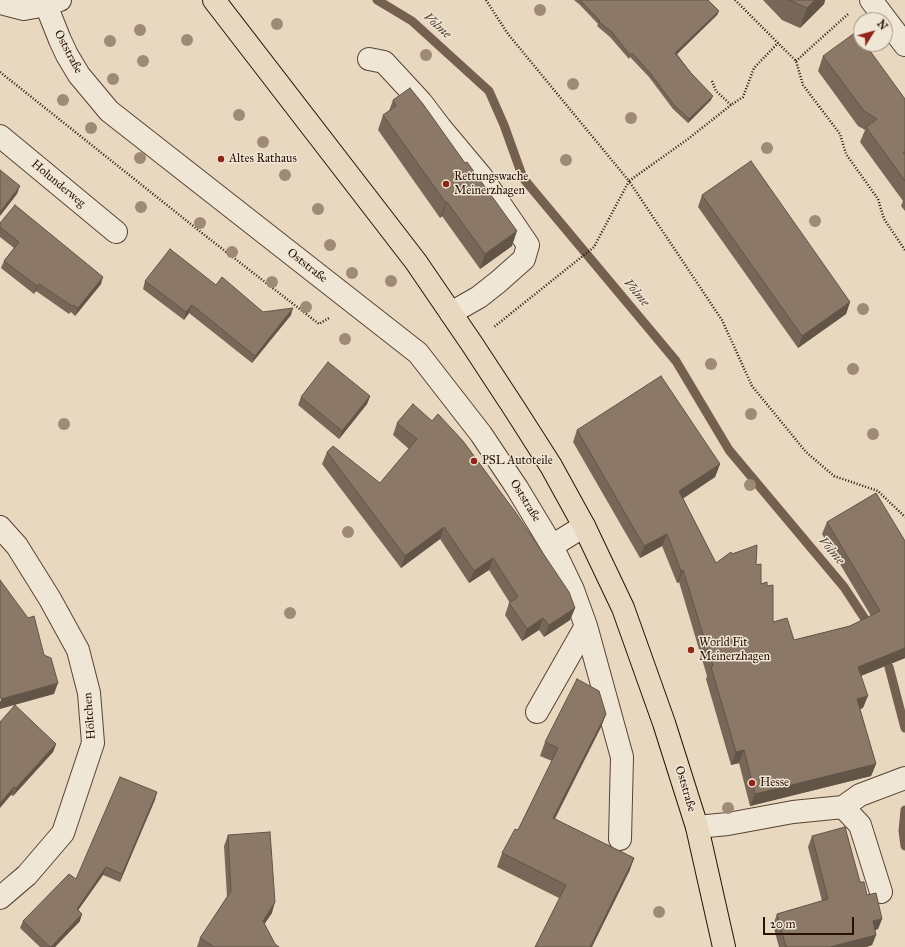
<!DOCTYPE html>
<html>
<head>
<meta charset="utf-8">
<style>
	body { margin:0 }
	#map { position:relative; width:905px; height:947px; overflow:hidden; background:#e8d8bf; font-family:"IM FELL Great Primer",serif }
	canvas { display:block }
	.north { position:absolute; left:853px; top:12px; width:40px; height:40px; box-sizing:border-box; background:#f0e6d5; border:1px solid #a09182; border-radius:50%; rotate:53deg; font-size:11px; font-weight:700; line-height:16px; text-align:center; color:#291106 }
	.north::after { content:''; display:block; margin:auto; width:14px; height:18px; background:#8f2418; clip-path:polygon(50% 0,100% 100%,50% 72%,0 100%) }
	.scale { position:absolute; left:763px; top:917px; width:91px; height:18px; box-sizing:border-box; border:2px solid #291106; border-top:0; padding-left:5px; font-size:12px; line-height:14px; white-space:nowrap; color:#291106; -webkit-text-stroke:3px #f0e6d5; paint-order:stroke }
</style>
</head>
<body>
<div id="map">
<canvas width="905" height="947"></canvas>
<div class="north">N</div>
<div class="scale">20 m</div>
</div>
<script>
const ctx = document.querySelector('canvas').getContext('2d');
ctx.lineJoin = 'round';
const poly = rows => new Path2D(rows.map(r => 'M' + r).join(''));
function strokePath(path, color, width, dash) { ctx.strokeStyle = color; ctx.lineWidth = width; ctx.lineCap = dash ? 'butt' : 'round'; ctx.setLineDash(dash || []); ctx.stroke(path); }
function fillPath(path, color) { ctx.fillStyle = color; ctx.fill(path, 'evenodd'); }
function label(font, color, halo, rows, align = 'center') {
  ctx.font = font + ' "IM FELL Great Primer",serif'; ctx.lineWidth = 3; ctx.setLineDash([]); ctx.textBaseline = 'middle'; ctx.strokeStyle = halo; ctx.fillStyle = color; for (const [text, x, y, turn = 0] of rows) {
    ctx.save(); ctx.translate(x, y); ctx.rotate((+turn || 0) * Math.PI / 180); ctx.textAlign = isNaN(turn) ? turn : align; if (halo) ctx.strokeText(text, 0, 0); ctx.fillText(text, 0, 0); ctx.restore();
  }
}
strokePath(poly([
	[377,0,412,21,489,91,504,125,523,178,676,361,729,450,844,587,865,619],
	[889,667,905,728],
	[905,810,903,831,905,846]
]), '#75604f', 9);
const minor = poly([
	[871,0,905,45],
	[0,3,24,9,46,5,60,0],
	[46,5,60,40,67,55,79,75,109,111,418,353,481,434,517,488,552,546,573,590,586,626,622,757,620,839],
	[369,59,384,62,421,102,440,127,481,176,528,245,524,259,498,282,479,297,451,313],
	[0,136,116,232],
	[0,527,17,546,50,599,78,650,89,693,93,743,63,833,27,875,0,898],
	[552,546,584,526],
	[537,712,586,626],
	[843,807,860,795,905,778],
	[697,827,728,824,793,812,843,807,860,825,881,892]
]);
const major = poly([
	[214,0,416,262,472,344,514,408,551,466,584,526,623,608,664,723,697,827,724,947]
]);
strokePath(minor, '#594334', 24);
strokePath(major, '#291106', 24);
strokePath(poly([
	[486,0,508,34,629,181,594,247,494,327],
	[735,0,796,61,803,85,840,134,846,154,878,199,884,219,905,250],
	[796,61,848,14],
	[0,72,207,237,319,324,329,318],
	[712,81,716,91,731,105,743,97,754,68,778,43],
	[731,105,688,139,629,181,722,320,752,386,806,452,834,476,878,491,905,517]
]), '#291106', 2.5, [1, 2]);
strokePath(minor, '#f0e6d5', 22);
strokePath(major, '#e8d8bf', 22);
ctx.fillStyle = '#9e8a77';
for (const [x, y] of [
	[540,10],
	[277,24],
	[140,30],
	[187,40],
	[110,41],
	[426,55],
	[143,61],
	[113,79],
	[573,84],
	[63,100],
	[239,115],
	[631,118],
	[91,128],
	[263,142],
	[767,148],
	[140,158],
	[566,160],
	[285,175],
	[141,207],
	[318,209],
	[815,221],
	[200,223],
	[330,245],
	[232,252],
	[352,273],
	[391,281],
	[272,282],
	[306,307],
	[863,309],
	[345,339],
	[711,364],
	[853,369],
	[751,414],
	[64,424],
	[873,434],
	[750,485],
	[348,532],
	[290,613],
	[728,808],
	[659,912]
]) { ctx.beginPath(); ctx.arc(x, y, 6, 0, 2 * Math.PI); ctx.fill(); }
fillPath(poly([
	[574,0,708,0,719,11,717,15,677,54,711,100,688,123,673,109,649,77,630,57,629,59,610,37,597,26,598,24,580,5],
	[763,0,825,0,824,4,800,28,782,20],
	[823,56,905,99,905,211,901,206,903,201,860,142,865,130,858,126,818,71],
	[393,100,512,246,480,269,442,216,440,218,378,130,383,115,389,111],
	[702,195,850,302,846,314,798,348,698,207],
	[0,223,101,284,75,316,71,312,69,314,36,291,34,294,1,268,4,261,14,248,0,237],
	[145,281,216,285,263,312,291,315,252,363,189,313,184,320,143,289],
	[370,396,367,404,339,439,298,405,301,397],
	[413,404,575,608,570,620,544,637,539,630,522,641,505,615,509,603,510,603,489,570,469,583,440,539,401,568,322,464,327,452,380,483,409,449,393,435,397,423],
	[577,430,720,464,715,477,683,498,716,563,732,554,756,565,761,584,767,586,773,622,794,640,850,626,871,616,822,534,827,522,905,541,905,658,861,676,863,708,860,709,876,764,871,776,750,806,739,763,731,765,706,679,707,676,679,582,677,583,662,546,640,558,573,442],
	[606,714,601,727,555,819,634,858,629,872,559,898,497,867,502,853,518,830,552,761,540,756,545,742],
	[0,722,56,744,53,752,13,796,11,795],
	[157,792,120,882,103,875,78,910,80,921,55,947,40,947,20,928,23,921,76,879],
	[228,835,272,913,264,924,275,944,279,947,197,947,200,938,227,897,224,846],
	[812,836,860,882,867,895,882,919,878,929,875,930,876,935,872,945,866,947,779,947,773,925,777,914,822,901,808,847]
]), '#786758');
fillPath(poly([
	[815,0,825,0,824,4,800,28,807,8],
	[719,11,717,15,674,57,675,53],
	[713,96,711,100,688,123,689,119],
	[20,186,17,194,0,216,0,212],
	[447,202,442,216,440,218,446,203],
	[517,231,512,246,480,269,485,254],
	[103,277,101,284,75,316,78,308],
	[39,284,36,291,34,294,37,286],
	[850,302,846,314,798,348,802,336],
	[192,305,189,313,184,320,186,312],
	[293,308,291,315,252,363,255,356],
	[370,396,367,404,339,439,342,431],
	[720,464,715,477,675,504,679,491],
	[444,527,440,539,401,568,405,556],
	[667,534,662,546,640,558,644,546],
	[493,558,489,570,469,583,474,571],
	[683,570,679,582,677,583,681,571],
	[575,608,570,620,544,637,549,625],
	[543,618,539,630,522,641,527,629],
	[905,648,905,658,853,679,858,667],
	[58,683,54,694,0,709,0,702,1,699],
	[868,696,863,708,852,711,857,699],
	[606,714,601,727,548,831,553,818],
	[56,744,53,752,13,796,16,788],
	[744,750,739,763,731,765,736,752],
	[876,764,871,776,750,806,755,794],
	[14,787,11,795,0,808,0,803],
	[157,792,155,800,120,882,122,874],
	[634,858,629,872,592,947,590,947],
	[106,867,103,875,74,916,77,909],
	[275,902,272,913,259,932,263,921],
	[82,914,80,921,55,947,51,947],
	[882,919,878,929,869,932,873,921],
	[876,935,872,945,866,947,830,947]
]), '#625447');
const building = poly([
	[580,0,708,0,719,11,675,53,691,73,713,96,689,119,674,105,650,73,632,53,630,55,612,32,599,22,600,21,580,0],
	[789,0,815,0,807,8,789,0],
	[856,32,861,38,861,44,865,44,905,99,905,152,903,153,905,154,905,181,866,127,877,119,864,111,823,56,856,32],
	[410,88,423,104,465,163,467,162,517,231,485,254,447,202,446,203,383,115,396,106,393,100,410,88],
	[751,161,850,302,802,336,702,195,751,161],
	[0,170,20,186,0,212,0,170],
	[15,205,103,277,78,308,73,305,72,306,39,284,37,286,4,261,19,242,0,227,0,223,15,205],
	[170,249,216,285,222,277,263,312,293,308,255,356,192,305,186,312,145,281,170,249],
	[328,362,370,396,342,431,301,397,328,362],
	[661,376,720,464,679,491,716,563,731,552,732,554,757,545,756,565,761,564,761,584,767,582,767,586,773,585,773,622,787,618,794,640,850,626,880,611,827,522,876,493,905,541,905,648,858,667,868,696,857,699,876,764,755,794,744,750,736,752,711,667,713,666,683,570,681,571,667,534,644,546,577,430,661,376],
	[413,404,432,421,438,414,463,441,516,513,569,592,575,608,549,625,543,618,527,629,509,603,518,597,493,558,474,571,444,527,405,556,327,452,333,446,380,483,417,439,397,423,413,404],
	[0,580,28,618,34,616,44,655,51,658,58,683,1,699,0,696,0,580],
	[577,679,599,691,606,714,553,818,634,858,590,947,535,947,566,885,502,853,515,829,518,830,558,748,545,742,577,679],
	[15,705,56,744,16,788,14,787,0,803,0,722,15,705],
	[120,777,157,792,122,874,106,867,77,909,82,914,51,947,50,947,23,921,69,874,76,879,120,777],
	[845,827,860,882,864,882,867,895,876,893,882,919,873,921,876,935,830,947,786,947,777,914,828,899,812,836,845,827],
	[270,832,275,902,263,921,275,944,279,947,214,947,200,938,231,891,228,835,270,832]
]);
fillPath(building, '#8c7866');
strokePath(building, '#625447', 1);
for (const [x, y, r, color] of [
	[221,159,4,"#8f2418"],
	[446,184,4,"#8f2418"],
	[474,461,4,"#8f2418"],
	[691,650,4,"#8f2418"],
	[752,783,4,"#8f2418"]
]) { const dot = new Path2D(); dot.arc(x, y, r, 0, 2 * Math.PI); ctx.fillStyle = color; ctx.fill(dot); strokePath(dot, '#f0e6d5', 1.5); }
label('12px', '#291106', '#f0e6d5', [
	["Oststraße",68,52,62],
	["Holunderweg",58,184,40],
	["Oststraße",307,266,38],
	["Oststraße",525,501,58],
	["Höltchen",90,716,-95],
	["Oststraße",685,789,73]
]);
label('12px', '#291106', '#f0e6d5', [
	["Altes Rathaus",229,159],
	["Rettungswache",454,177],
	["Meinerzhagen",454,191],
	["PSL Autoteile",482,461],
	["World Fit",699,643],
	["Meinerzhagen",699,657],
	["Hesse",760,783]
], 'left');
label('italic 13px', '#5b4537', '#f0e6d5', [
	["Volme",437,26,42],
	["Volme",636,293,50],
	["Volme",831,551,50]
]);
</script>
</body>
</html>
